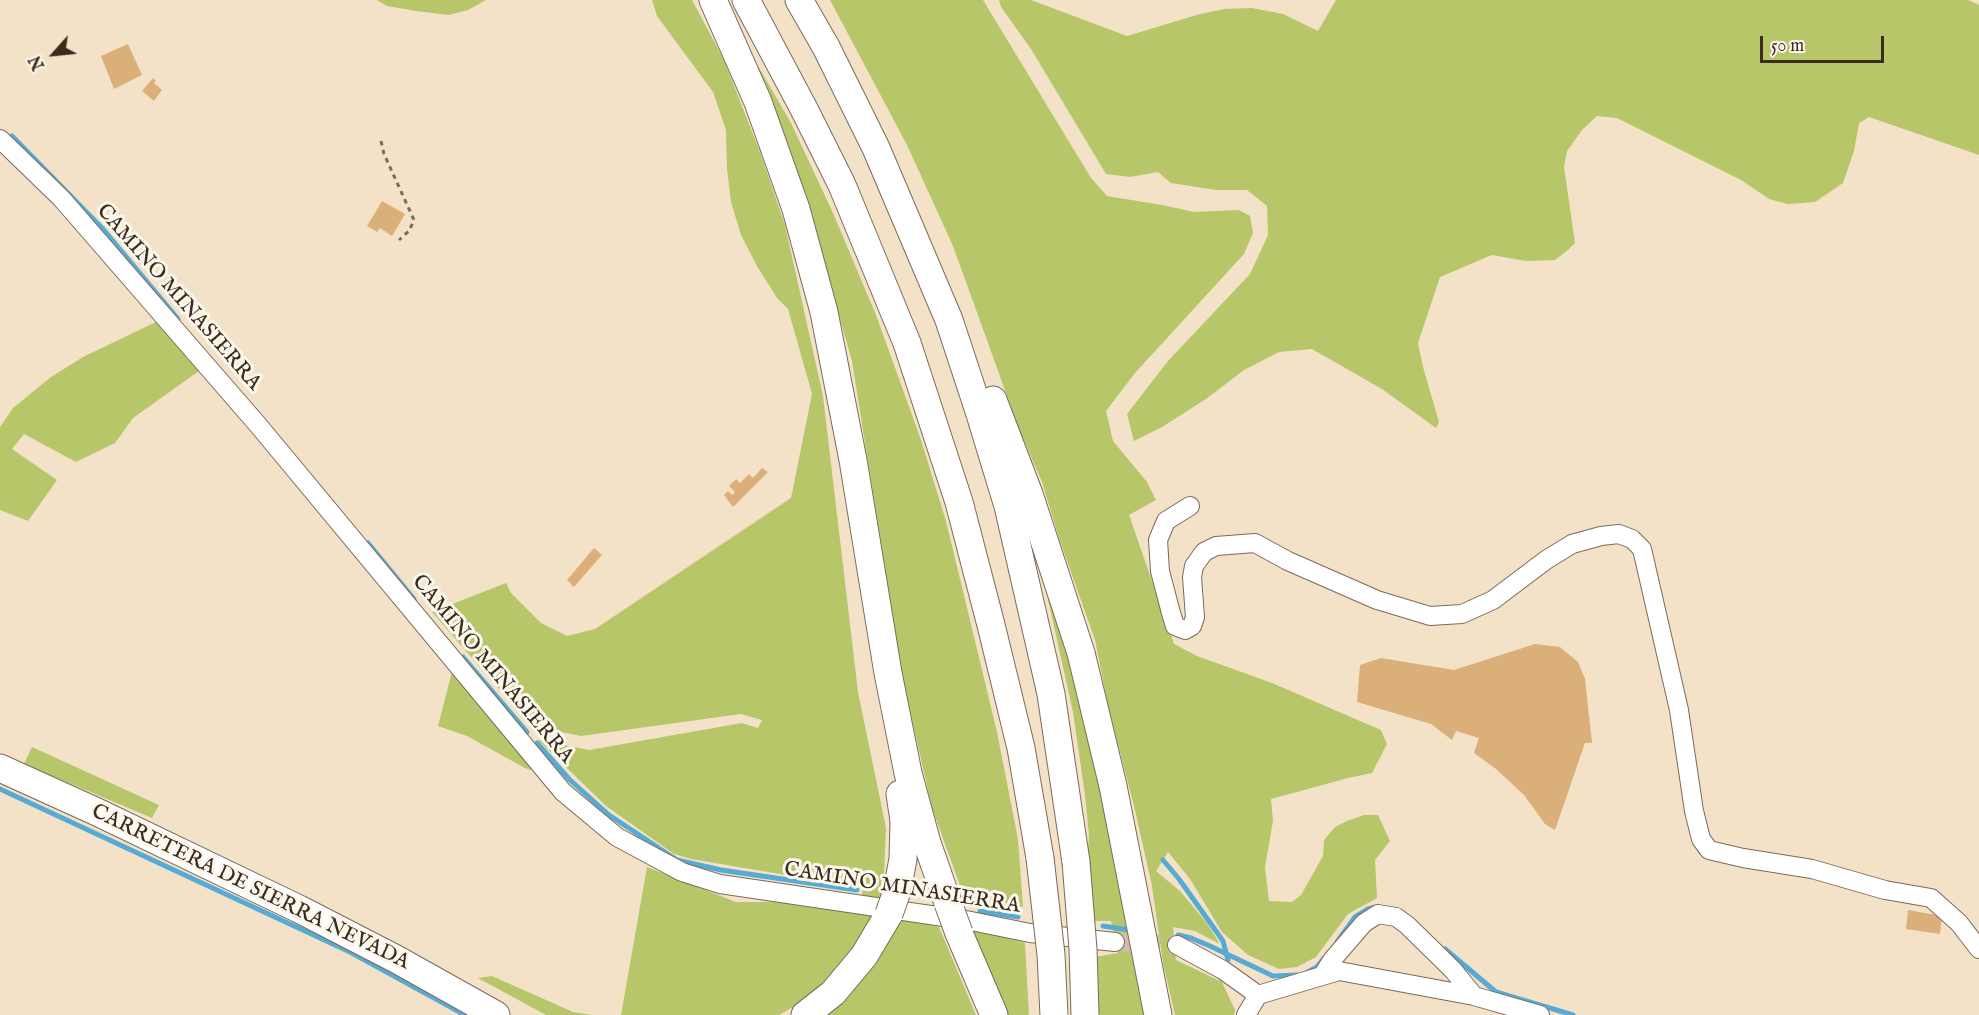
<!DOCTYPE html>
<html>
<head>
<meta charset="utf-8">
<style>
	body { margin:0 }
	#map { position:relative; width:1979px; height:1015px; overflow:hidden; background:#f4e2c8; font-family:"IM FELL English",serif }
	canvas { display:block }
	.north { position:absolute; left:24px; top:24px; width:60px; height:60px; -webkit-text-stroke:4px #fbf7ec; paint-order:stroke; rotate:243deg; font-size:16px; font-weight:700; line-height:24px; text-align:center; color:#3b2a1e }
	.north::after { content:''; display:block; margin:auto; width:21px; height:27px; background:#3b2a1e; clip-path:polygon(50% 0,100% 100%,50% 72%,0 100%) }
	.scale { position:absolute; left:1760px; top:36px; width:124px; height:27px; box-sizing:border-box; border:3px solid #3b2a1e; border-top:0; padding-left:8px; font-size:18px; line-height:21px; white-space:nowrap; color:#3b2a1e; -webkit-text-stroke:4px #fbf7ec; paint-order:stroke }
</style>
</head>
<body>
<div id="map">
<canvas width="1979" height="1015"></canvas>
<div class="north">N</div>
<div class="scale">50 m</div>
</div>
<script>
const ctx = document.querySelector('canvas').getContext('2d');
ctx.lineJoin = 'round';
function fillPath(path, color) { ctx.fillStyle = color; ctx.fill(path, 'evenodd'); }
const poly = rows => new Path2D(rows.map(r => 'M' + r).join(''));
function strokePath(path, color, width, dash) { ctx.strokeStyle = color; ctx.lineWidth = width; ctx.lineCap = dash ? 'butt' : 'round'; ctx.setLineDash(dash || []); ctx.stroke(path); }
function label(font, color, halo, rows, align = 'center') {
  ctx.font = font + ' "IM FELL English",serif'; ctx.lineWidth = 6; ctx.setLineDash([]); ctx.textBaseline = 'middle'; ctx.strokeStyle = halo; ctx.fillStyle = color; for (const [text, x, y, turn = 0] of rows) {
    ctx.save(); ctx.translate(x, y); ctx.rotate((+turn || 0) * Math.PI / 180); ctx.textAlign = isNaN(turn) ? turn : align; if (halo) ctx.strokeText(text, 0, 0); ctx.fillText(text, 0, 0); ctx.restore();
  }
}
fillPath(poly([
	[377,0,486,0,468,10,449,15,416,11,387,6],
	[652,0,692,0,724,60,760,152,785,225,823,396,858,692,886,828,884,875,881,900,862,895,863,888,691,859,674,854,606,806,538,740,589,750,742,723,758,728,762,720,741,714,581,736,531,726,432,612,506,583,511,593,541,623,567,636,595,629,791,498,812,394,788,309,777,298,757,266,741,235,731,202,727,169,726,130,713,92,657,16],
	[830,0,983,0,1091,178,1107,196,1162,205,1194,212,1239,210,1250,216,1253,233,1244,254,1135,373,1106,411,1113,441,1147,482,1156,500,1129,515,1174,644,1197,656,1272,683,1381,730,1387,744,1372,773,1348,778,1271,799,1273,821,1265,867,1269,901,1292,902,1301,895,1323,856,1324,840,1335,827,1347,821,1364,815,1378,815,1390,841,1375,860,1377,898,1348,914,1316,957,1297,967,1279,969,1248,955,1222,932,1190,879,1168,852,1156,871,1180,891,1206,922,1220,944,1195,931,1173,927,1176,960,1222,982,1235,1010,1234,1015,1175,1015,1163,963,1152,886,1135,810,1108,705,1095,640,1059,538,1042,482,1019,429,953,246,907,145],
	[999,0,1031,0,1127,36,1200,14,1225,9,1252,8,1283,14,1318,31,1336,0,1968,0,1979,5,1979,155,1869,117,1859,123,1854,151,1843,183,1815,202,1788,204,1769,199,1741,180,1617,118,1597,116,1582,130,1567,151,1564,167,1575,243,1568,250,1555,260,1526,261,1492,255,1440,277,1418,343,1423,367,1439,422,1436,428,1382,389,1312,349,1279,352,1244,370,1206,399,1162,427,1134,441,1127,414,1168,361,1250,274,1268,235,1267,206,1247,190,1216,190,1171,183,1158,172,1130,177,1106,174,1031,49,1001,7],
	[757,64,791,123,833,213,876,315,921,440,946,521,997,732,1018,839,1023,907,981,897,966,902,932,808,902,676,852,361,811,217],
	[158,321,199,371,133,418,115,443,76,462,24,434,12,449,57,480,28,521,0,510,0,427,13,408,51,377,83,357],
	[1039,559,1082,689,1146,1015,1096,1015,1094,957,1118,953,1111,921,1090,921,1087,863,1089,836,1085,795,1073,712],
	[452,672,534,771,525,768,467,736,438,726],
	[32,747,159,805,152,818,24,764],
	[647,867,736,902,785,902,876,913,863,939,833,977,802,1002,779,1015,621,1015],
	[900,918,939,927,976,1015,826,1015,871,969,892,936],
	[965,924,1025,943,1029,1015,1006,1015],
	[492,976,573,1012,592,1015,546,1015,478,978]
]), '#b6c669');
strokePath(poly([
	[12,136,103,229,178,319],
	[368,543,414,599],
	[463,657,527,732],
	[537,743,570,780,609,815,677,860,721,870,857,890],
	[0,789,350,952,465,1015],
	[1163,860,1179,879,1223,941,1228,960],
	[980,911,1018,917],
	[1103,926,1130,930],
	[1178,935,1191,938,1210,946,1273,976,1297,975],
	[1337,942,1355,917,1368,909,1376,907],
	[1445,949,1496,992,1573,1015],
	[1306,973,1317,967,1324,958]
]), '#57aad3', 5);
fillPath(poly([
	[128,44,142,75,114,89,101,56],
	[153,78,156,81,154,83,162,90,154,101,142,91],
	[382,201,405,214,392,236,380,228,377,232,367,226],
	[762,468,768,472,733,507,724,495,728,491,732,495,735,492,729,486,736,479,740,483,749,474,753,478],
	[594,548,602,555,574,587,567,580],
	[1535,644,1560,647,1578,662,1585,679,1592,743,1585,743,1555,830,1545,824,1524,795,1496,769,1474,753,1479,738,1456,731,1452,740,1431,724,1357,702,1360,665,1381,658,1454,670],
	[1908,910,1942,916,1940,934,1906,929]
]), '#dbaf79');
strokePath(poly([
	[1115,942,1177,945]
]), '#cfbda6', 18, [18, 9]);
const minor = poly([
	[0,139,61,198,258,425,563,792,617,837,682,872,720,884,971,921,1030,933,1115,942],
	[1190,506,1166,521,1158,540,1160,571,1171,613,1175,626,1185,630,1192,626,1195,617,1192,577,1194,566,1204,552,1216,546,1255,543,1288,561,1377,600,1430,616,1462,614,1493,600,1546,560,1572,544,1601,536,1619,534,1632,539,1642,549,1679,710,1694,811,1701,839,1709,850,1743,858,1812,869,1885,890,1931,898,1959,923,1979,949],
	[1177,945,1223,970,1258,995],
	[1322,976,1333,959,1364,923,1378,914,1396,917,1407,925,1453,970,1474,996],
	[1258,995,1339,971,1474,996,1540,1015],
	[1246,1015,1258,995]
]);
const highway = poly([
	[713,0,758,102,796,209,824,312,853,460,888,673,908,773,927,843,948,903],
	[746,0,804,109,842,185,907,343,959,502,991,625,1021,748,1040,858],
	[799,0,826,47,876,148,949,320,980,414,1008,506,1051,694,1076,862],
	[993,400,1029,494,1081,653,1113,786,1158,1015],
	[0,768,97,812,299,909,396,959,496,1015],
	[897,891,903,859,904,821,900,794],
	[959,933,994,1015],
	[805,1015,833,993,864,956,889,914]
]);
strokePath(minor, '#7c6a5a', 20);
strokePath(highway, '#7c6a5a', 29);
strokePath(poly([
	[381,141,384,154,414,220,409,231,399,240]
]), '#7c6a5a', 3, [4.5, 4.5]);
strokePath(minor, '#fff', 18);
strokePath(highway, '#fff', 27);
const highwayBridge = poly([
	[1040,858,1051,955,1054,1015],
	[1076,862,1083,949,1085,1015],
	[948,903,959,933],
	[889,914,897,891]
]);
strokePath(highwayBridge, '#7c6a5a', 29, []);
strokePath(highwayBridge, '#fff', 27);
label('21px', '#3b2a1e', '#fbf7ec', [
	["CAMINO MINASIERRA",178,298,49],
	["CAMINO MINASIERRA",492,670,50],
	["CARRETERA DE SIERRA NEVADA",250,888,26],
	["CAMINO MINASIERRA",902,889,9]
]);
</script>
</body>
</html>
